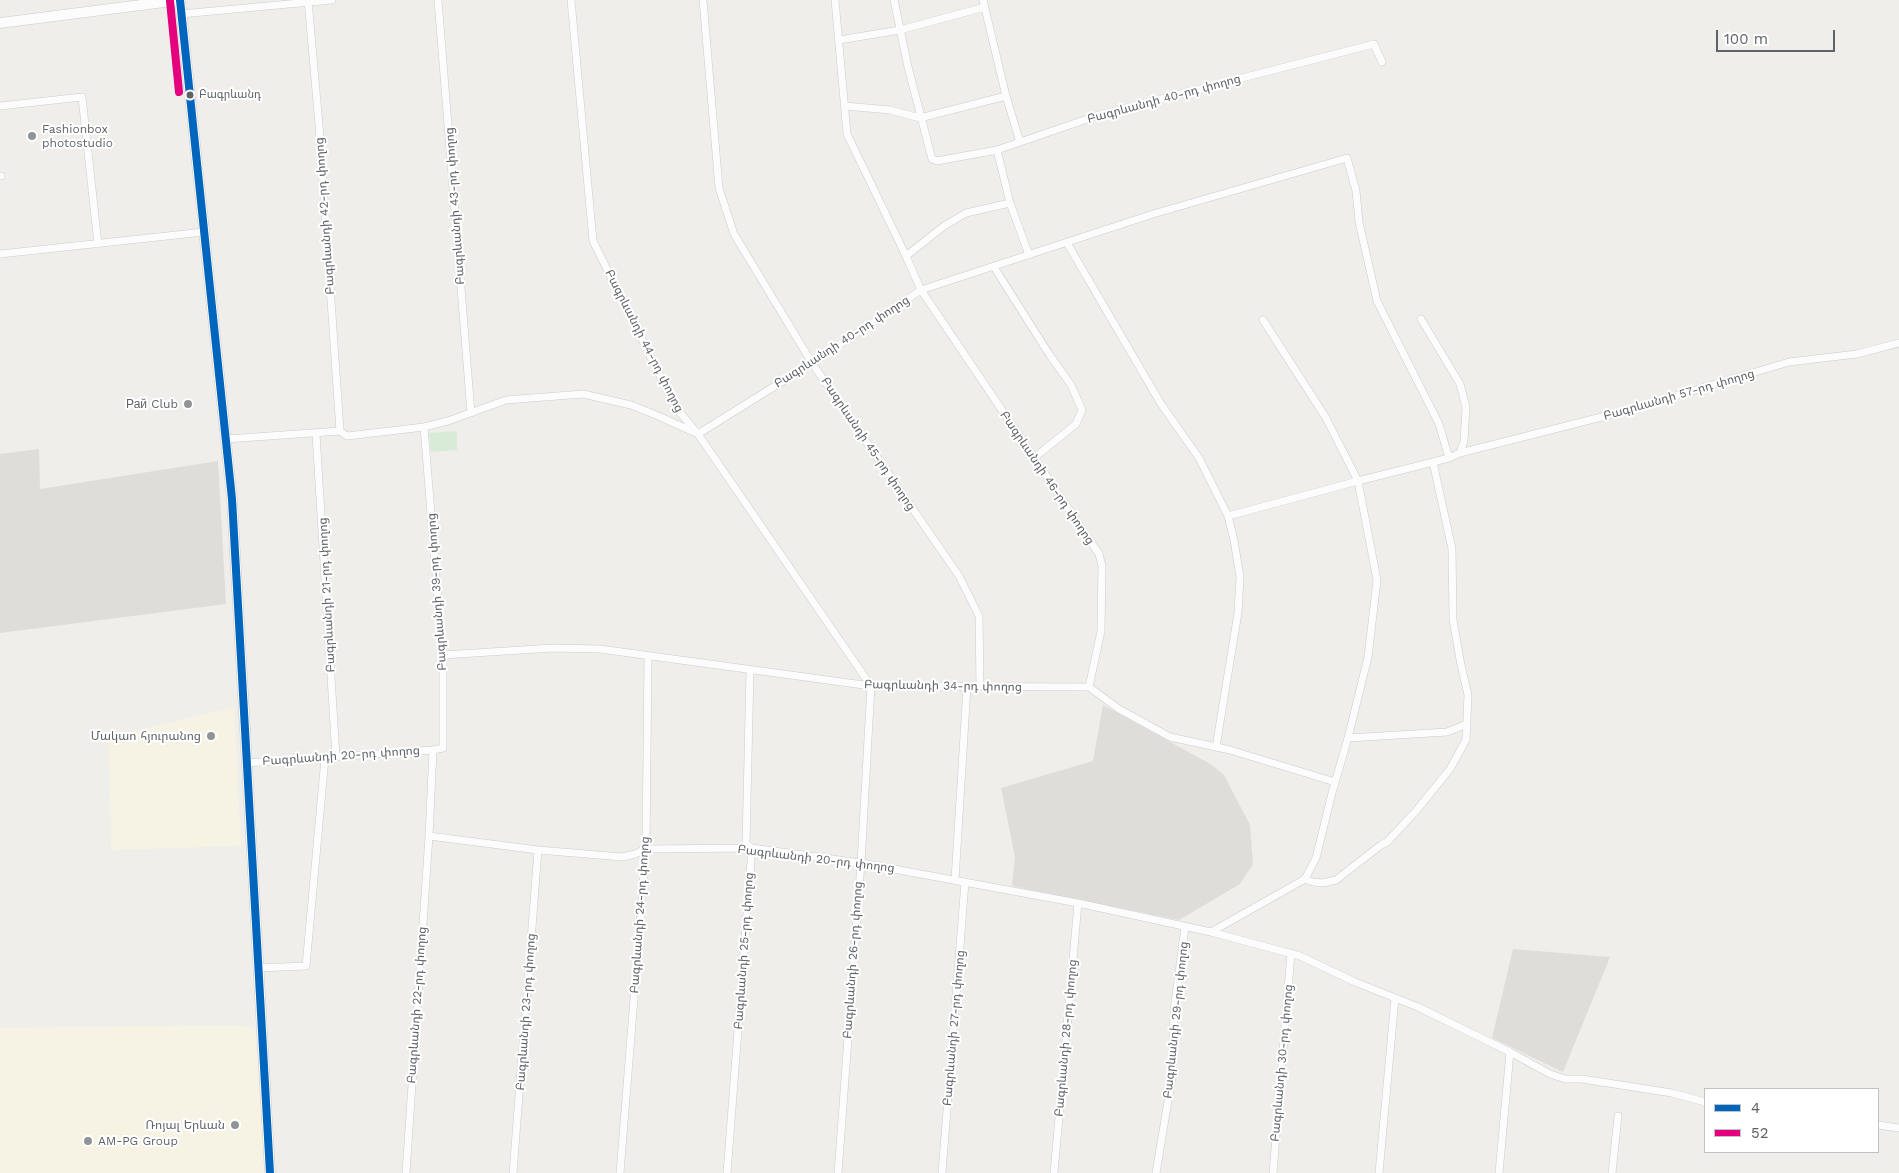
<!DOCTYPE html>
<html>
<head>
<meta charset="utf-8">
<style>
	body { margin:0 }
	#map { position:relative; width:1899px; height:1173px; overflow:hidden; background:#efeeea; font-family:"Work Sans",sans-serif }
	canvas { display:block }
	.legend { position:absolute; left:1704px; top:1088px; width:175px; height:65px; box-sizing:border-box; background:#fff; border:1px solid #bfc1c3; margin:0; padding:6px 9px; list-style:none; font-size:15px; color:#5f6368 }
	.legend li { display:flex; align-items:center; gap:10px; height:25px }
	.legend b { width:25px; border:1px solid #bfc1c3 }
	.scale { position:absolute; left:1716px; top:30px; width:119px; height:22px; box-sizing:border-box; border:2px solid #5f6368; border-top:0; padding-left:6px; font-size:15px; line-height:18px; white-space:nowrap; color:#5f6368; -webkit-text-stroke:4px #fff; paint-order:stroke }
</style>
</head>
<body>
<div id="map">
<canvas width="1899" height="1173"></canvas>
<ul class="legend">
<li><b style="height:6px;background:#0065bd"></b>4</li>
<li><b style="height:6px;background:#e5007d"></b>52</li>
</ul>
<div class="scale">100 m</div>
</div>
<script>
const ctx = document.querySelector('canvas').getContext('2d');
ctx.lineJoin = 'round';
function fillPath(path, color) { ctx.fillStyle = color; ctx.fill(path, 'evenodd'); }
const poly = rows => new Path2D(rows.map(r => 'M' + r).join(''));
function strokePath(path, color, width, dash) { ctx.strokeStyle = color; ctx.lineWidth = width; ctx.lineCap = dash ? 'butt' : 'round'; ctx.setLineDash(dash || []); ctx.stroke(path); }
function label(font, color, halo, rows, align = 'center') {
  ctx.font = font + ' "Work Sans","Noto Sans Armenian",sans-serif'; ctx.lineWidth = 4; ctx.setLineDash([]); ctx.textBaseline = 'middle'; ctx.strokeStyle = halo; ctx.fillStyle = color; for (const [text, x, y, turn = 0] of rows) {
    ctx.save(); ctx.translate(x, y); ctx.rotate((+turn || 0) * Math.PI / 180); ctx.textAlign = isNaN(turn) ? turn : align; if (halo) ctx.strokeText(text, 0, 0); ctx.fillText(text, 0, 0); ctx.restore();
  }
}
fillPath(poly([
	[234,707,241,846,111,850,109,740,125,739,126,733],
	[239,1025,255,1028,265,1173,0,1173,0,1028]
]), '#f7f3e4');
fillPath(poly([
	[39,449,40,489,218,461,226,604,0,633,0,454],
	[1103,705,1212,765,1224,775,1250,825,1253,864,1240,884,1179,920,1012,886,1015,857,1001,788,1093,761],
	[1513,949,1610,957,1563,1072,1492,1038]
]), '#dfddda');
fillPath(poly([
	[457,431,457,450,431,452,429,433]
]), '#d8ebd6');
const street = poly([
	[308,0,319,125,340,431],
	[438,0,471,413],
	[571,0,593,241,676,408,698,434,871,686,861,863,838,1173],
	[703,0,719,188,734,234,812,363,959,576,979,616,980,687],
	[835,0,847,134,906,256],
	[894,0,908,67,932,159,937,161,997,150],
	[181,14,332,0],
	[839,40,900,30,985,7],
	[1006,96,1020,142],
	[0,106,82,97,98,244],
	[845,106,890,110,920,118,1006,96,983,0],
	[0,176,1,176],
	[1010,203,1029,255],
	[1067,243,1161,404,1199,458,1228,516,1234,540,1240,577,1238,613,1216,747],
	[0,254,204,232],
	[994,267,1049,354,1071,385,1082,410,1076,424,1034,458],
	[424,427,443,662,443,748,433,750],
	[316,434,336,757],
	[698,434,812,363,921,290,906,256,944,226,966,213,1010,203,997,150,1099,115,1374,44,1382,62],
	[226,439,340,431,347,436,424,427,448,421,506,400,583,394,631,405,656,415,696,433],
	[1460,453,1625,411,1789,362,1857,354,1899,343],
	[1228,516,1358,481,1326,418,1263,320],
	[443,655,553,648,600,649,871,686,1089,687,1119,709,1170,737,1230,750,1335,782],
	[1089,687,1101,631,1102,566,1099,554,921,290,1153,214,1347,158,1356,191,1359,222,1377,301,1439,424,1449,458],
	[1348,738,1447,732,1467,724],
	[247,763,433,750,429,836,538,850,622,857,635,854,646,849,752,848,861,863,1078,903,1211,932,1300,956,1355,982,1418,1007,1510,1052,1550,1074,1565,1079,1582,1079,1672,1093,1705,1102],
	[1304,879,1313,882,1323,883,1336,880,1381,845,1387,842,1416,811,1450,769,1466,740,1468,695,1461,665,1453,620,1452,549,1433,462],
	[955,880,967,687],
	[1211,932,1305,879,1316,858,1332,793,1348,738,1368,657,1377,580,1358,481,1449,458,1460,453,1464,441,1466,407,1460,384,1421,319],
	[258,968,306,966,325,758],
	[1878,1125,1899,1128],
	[406,1173,429,836],
	[513,1173,538,850],
	[620,1173,646,849,648,656],
	[727,1173,752,848,746,844,750,671],
	[942,1173,965,882],
	[1054,1173,1078,903],
	[1156,1173,1172,1077,1174,1011,1185,927],
	[1273,1173,1291,953],
	[1379,1173,1395,998],
	[1499,1173,1510,1052],
	[1612,1173,1618,1116]
]);
const secondary = poly([
	[180,0,232,499,270,1173],
	[0,23,180,0]
]);
strokePath(street, '#cbcccc', 8);
strokePath(secondary, '#cacacb', 11);
strokePath(street, '#fdfcfc', 7);
strokePath(secondary, '#fdfcfc', 10);
strokePath(poly([
	[180,0,232,499,270,1173]
]), '#0065bd', 8);
strokePath(poly([
	[170,1,179,92]
]), '#e5007d', 8);
for (const [x, y, r, color] of [
	[190,95,4.5,"#5f6368"],
	[32,136,5,"#919496"],
	[188,404,5,"#919496"],
	[211,736,5,"#919496"],
	[235,1125,5,"#919496"],
	[88,1141,5,"#919496"]
]) { const dot = new Path2D(); dot.arc(x, y, r, 0, 2 * Math.PI); ctx.fillStyle = color; ctx.fill(dot); strokePath(dot, '#fff', 2); }
label('11px', '#5f6368', '#fff', [
	["Բագրևանդ",199,95]
], 'left');
label('12px', '#5f6368', '#fff', [
	["Բագրևանդի 40-րդ փողոց",1164,99,-15],
	["Բագրևանդի 43-րդ փողոց",455,206,-94],
	["Բագրևանդի 42-րդ փողոց",325,216,-94],
	["Բագրևանդի 44-րդ փողոց",644,341,63],
	["Բագրևանդի 40-րդ փողոց",842,342,-33],
	["Բագրևանդի 57-րդ փողոց",1679,395,-16],
	["Բագրևանդի 45-րդ փողոց",868,444,56],
	["Բագրևանդի 46-րդ փողոց",1047,478,56],
	["Բագրևանդի 39-րդ փողոց",437,592,-94],
	["Բագրևանդի 21-րդ փողոց",327,595,-93],
	["Բագրևանդի 34-րդ փողոց",943,686,1],
	["Բագրևանդի 20-րդ փողոց",341,756,-4],
	["Բագրևանդի 20-րդ փողոց",816,859,7],
	["Բագրևանդի 24-րդ փողոց",640,915,-86],
	["Բագրևանդի 25-րդ փողոց",744,951,-86],
	["Բագրևանդի 26-րդ փողոց",853,960,-86],
	["Բագրևանդի 22-րդ փողոց",417,1005,-86],
	["Բագրևանդի 23-րդ փողոց",526,1012,-86],
	["Բագրևանդի 29-րդ փողոց",1176,1020,-84],
	["Բագրևանդի 27-րդ փողոց",954,1028,-85],
	["Բագրևանդի 28-րդ փողոց",1066,1038,-85],
	["Բագրևանդի 30-րդ փողոց",1282,1063,-85]
]);
label('12px', '#5f6368', '#fff', [
	["Fashionbox",42,129,"left"],
	["photostudio",42,143,"left"],
	["Рай Club",178,404],
	["Մակաո հյուրանոց",201,736],
	["Ռոյալ Երևան",225,1125],
	["AM-PG Group",98,1141,"left"]
], 'right');
</script>
</body>
</html>
